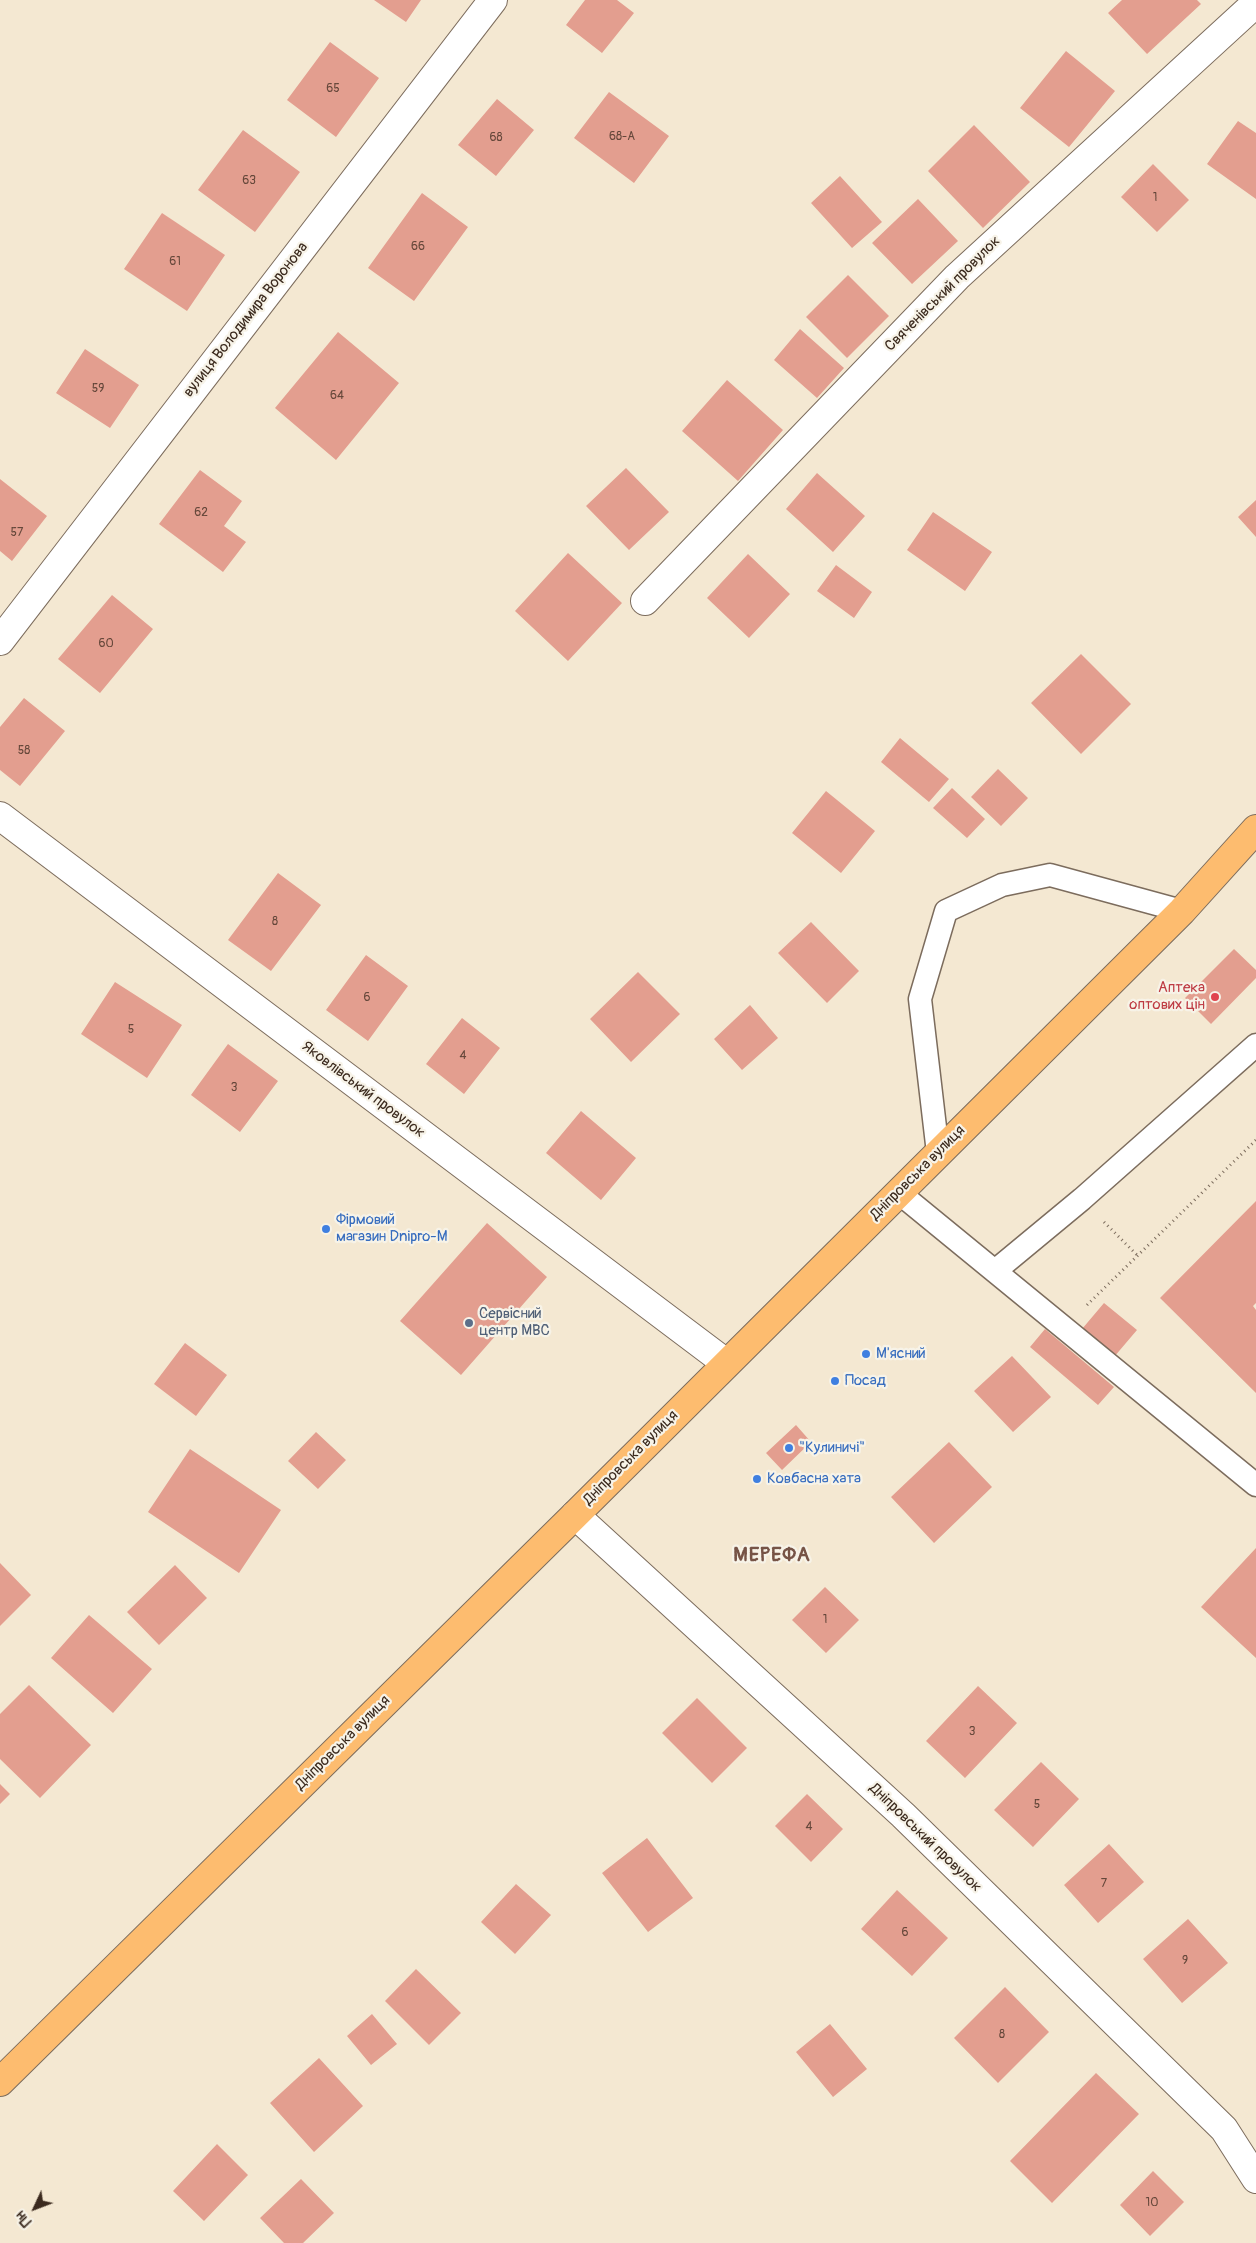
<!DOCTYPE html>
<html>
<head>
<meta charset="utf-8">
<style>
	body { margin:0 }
	#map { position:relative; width:1256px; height:2243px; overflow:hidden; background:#f4e8d2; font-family:Pangolin,sans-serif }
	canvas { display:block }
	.north { position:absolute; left:10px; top:2183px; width:50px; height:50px; -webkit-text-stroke:4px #f7f3e8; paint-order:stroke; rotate:227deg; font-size:14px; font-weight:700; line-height:20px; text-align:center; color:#3b2a1e }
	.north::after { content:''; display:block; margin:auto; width:18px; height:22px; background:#3b2a1e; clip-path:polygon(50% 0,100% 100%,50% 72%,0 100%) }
</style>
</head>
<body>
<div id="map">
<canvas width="1256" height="2243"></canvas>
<div class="north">Пн</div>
</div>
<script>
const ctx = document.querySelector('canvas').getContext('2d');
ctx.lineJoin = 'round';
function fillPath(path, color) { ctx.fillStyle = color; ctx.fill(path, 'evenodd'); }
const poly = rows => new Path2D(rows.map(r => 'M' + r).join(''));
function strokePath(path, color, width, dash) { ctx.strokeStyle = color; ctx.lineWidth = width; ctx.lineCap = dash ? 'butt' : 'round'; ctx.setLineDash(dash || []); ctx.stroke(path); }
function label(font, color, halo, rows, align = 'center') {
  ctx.font = font + ' Pangolin,sans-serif'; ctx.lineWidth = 4.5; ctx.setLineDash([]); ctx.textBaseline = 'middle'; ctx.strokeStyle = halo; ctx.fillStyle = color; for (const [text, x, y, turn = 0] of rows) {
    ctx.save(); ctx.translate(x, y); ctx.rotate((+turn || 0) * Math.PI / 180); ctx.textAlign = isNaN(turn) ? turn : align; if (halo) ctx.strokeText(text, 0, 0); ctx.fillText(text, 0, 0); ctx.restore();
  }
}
fillPath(poly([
	[374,0,421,0,406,22],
	[585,0,617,0,634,13,602,53,566,25],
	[1122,0,1197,0,1201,4,1147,54,1108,13],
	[330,42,379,78,336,137,287,100],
	[1066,51,1115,91,1069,147,1020,108],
	[609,92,669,136,634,183,574,138],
	[497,99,534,130,496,176,458,145],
	[1238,121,1256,133,1256,199,1207,164],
	[974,125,1030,182,983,228,928,171],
	[243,130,300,172,255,232,198,190],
	[1153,164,1189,200,1157,232,1121,197],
	[840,176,882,222,852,248,811,203],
	[422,193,468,227,414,301,368,268],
	[918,199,958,241,912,284,872,243],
	[162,213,225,255,187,311,124,269],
	[848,275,889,316,847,358,806,317],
	[800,329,844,368,817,398,774,360],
	[338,332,399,383,336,460,275,408],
	[85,349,139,385,110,428,56,393],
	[727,380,783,430,738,481,682,431],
	[626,468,669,512,629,550,586,506],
	[200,470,242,501,224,526,246,542,223,572,159,524],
	[817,473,865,516,833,552,786,509],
	[0,479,47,516,12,561,0,551],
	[1256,500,1256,537,1238,517],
	[933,512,992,552,965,591,907,550],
	[568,553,622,603,568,661,515,611],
	[748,554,790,594,749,638,707,598],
	[836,565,872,592,854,618,817,591],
	[112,595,153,629,100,693,58,659],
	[1081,654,1131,704,1081,754,1031,703],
	[24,698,65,731,20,786,0,770,0,727],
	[900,738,949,779,929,802,881,762],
	[998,769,1028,798,1001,826,971,797],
	[952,788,985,819,967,838,933,808],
	[826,791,875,831,841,873,792,833],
	[278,873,321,905,271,971,228,940],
	[811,922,859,971,827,1003,778,953],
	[1234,949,1256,970,1256,978,1211,1024,1185,998],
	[366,955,408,986,368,1041,326,1010],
	[638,972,680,1014,631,1062,590,1019],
	[115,982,182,1025,147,1078,81,1034],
	[750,1005,778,1038,742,1070,714,1039],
	[462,1018,500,1048,464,1094,426,1064],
	[228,1044,278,1081,240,1132,191,1095],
	[581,1111,636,1158,601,1200,546,1153],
	[1256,1201,1256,1303,1253,1306,1256,1310,1256,1393,1160,1298],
	[487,1223,547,1277,461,1375,400,1321],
	[1104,1303,1137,1330,1114,1357,1082,1329],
	[1045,1329,1114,1387,1098,1405,1030,1347],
	[185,1343,227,1375,196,1416,154,1384],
	[1012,1356,1051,1397,1013,1432,974,1391],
	[796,1425,811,1442,782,1470,766,1453],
	[316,1432,346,1460,318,1489,288,1461],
	[949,1442,992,1487,934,1543,891,1497],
	[190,1449,281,1510,239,1573,148,1512],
	[1256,1548,1256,1658,1201,1607],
	[0,1563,31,1595,0,1626],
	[175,1565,207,1598,159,1645,127,1612],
	[825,1587,859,1620,826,1653,792,1620],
	[89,1615,152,1669,113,1713,51,1658],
	[29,1685,91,1745,40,1798,0,1759,0,1714],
	[978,1686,1017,1723,965,1778,926,1741],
	[697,1698,747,1748,712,1783,662,1733],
	[1041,1762,1079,1799,1033,1847,994,1810],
	[0,1784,10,1794,0,1804],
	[807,1794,843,1829,811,1862,775,1826],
	[647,1838,693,1898,648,1932,602,1873],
	[1109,1844,1144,1882,1098,1923,1064,1885],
	[516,1884,551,1915,515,1954,481,1922],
	[897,1890,948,1938,912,1976,861,1929],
	[1188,1919,1228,1963,1182,2003,1143,1959],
	[416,1969,461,2013,429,2045,385,2001],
	[1005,1987,1049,2032,998,2083,954,2038],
	[372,2014,397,2044,371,2065,347,2036],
	[830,2024,867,2069,833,2097,796,2052],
	[319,2058,363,2106,314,2152,270,2103],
	[1096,2073,1139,2114,1052,2203,1010,2161],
	[217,2144,248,2175,204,2221,173,2191],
	[1153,2171,1184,2202,1150,2236,1120,2205],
	[301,2179,334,2213,303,2243,284,2243,260,2218]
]), '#e39e8f');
const service = poly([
	[938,1153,920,999,946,911,1002,885,1050,875,1182,911],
	[898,1192,1256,1485],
	[995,1271,1082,1199,1256,1045]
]);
const minor = poly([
	[645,601,957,277,1256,3],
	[0,641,493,0],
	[575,1515,903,1815,1224,2129,1256,2179]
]);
const tertiary = poly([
	[0,816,726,1363]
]);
const trunk = poly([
	[0,2082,575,1515,1182,911,1256,829]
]);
strokePath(service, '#7c6c5d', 25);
strokePath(minor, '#7c6c5d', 30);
strokePath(tertiary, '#7c6c5d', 30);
strokePath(trunk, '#7c6c5d', 30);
strokePath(poly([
	[1104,1222,1137,1255],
	[1087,1305,1256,1140]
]), '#7c6c5d', 3, [1, 4]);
strokePath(service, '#fff', 22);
strokePath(minor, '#fff', 28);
strokePath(tertiary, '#fff', 28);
strokePath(trunk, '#fdbc6f', 28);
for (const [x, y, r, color] of [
	[1215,997,5,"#e0444e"],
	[326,1229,5,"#3f7fe0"],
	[469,1323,5,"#5c6f8a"],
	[866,1354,5,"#3f7fe0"],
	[835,1381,5,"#3f7fe0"],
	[789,1448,5,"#3f7fe0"],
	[757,1479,5,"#3f7fe0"]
]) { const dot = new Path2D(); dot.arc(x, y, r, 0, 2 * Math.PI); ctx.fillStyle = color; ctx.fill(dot); strokePath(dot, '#f7f3e8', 2); }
label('12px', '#65473a', null, [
	["65",333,89],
	["68-А",622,137],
	["68",496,138],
	["63",249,181],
	["1",1155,198],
	["66",418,247],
	["61",175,262],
	["59",98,389],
	["64",337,396],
	["62",201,513],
	["57",17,533],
	["60",106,644],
	["58",24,751],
	["8",275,922],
	["6",367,998],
	["5",131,1030],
	["4",463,1056],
	["3",234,1088],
	["1",825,1620],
	["3",972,1732],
	["5",1037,1805],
	["4",809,1827],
	["7",1104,1884],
	["6",905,1933],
	["9",1185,1961],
	["8",1002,2035],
	["10",1152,2203]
]);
label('15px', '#3b2a1e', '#f7f3e8', [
	["Свяченівський провулок",943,294,-45],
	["вулиця Володимира Воронова",246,320,-52],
	["Яковлівський провулок",363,1090,37],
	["Дніпровська вулиця",918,1173,-45],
	["Дніпровська вулиця",631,1458,-45],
	["Дніпровська вулиця",343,1743,-45],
	["Дніпровський провулок",925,1838,44]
]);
label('15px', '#be3a42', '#f7f3e8', [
	["Аптека",1205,988],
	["оптових цін",1205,1005]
], 'right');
label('15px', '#366cbe', '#f7f3e8', [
	["Фірмовий",336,1220],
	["магазин Dnipro-M",336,1237],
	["М'ясний",876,1354],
	["Посад",845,1381],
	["\"Кулиничі\"",799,1448],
	["Ковбасна хата",767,1479]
], 'left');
label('15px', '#4e5e75', '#f7f3e8', [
	["Сервісний",479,1314],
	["центр МВС",479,1331]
], 'left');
ctx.letterSpacing = '1px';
label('bold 20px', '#765346', '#f7f3e8', [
	["МЕРЕФА",772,1556]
]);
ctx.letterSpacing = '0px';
</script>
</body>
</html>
